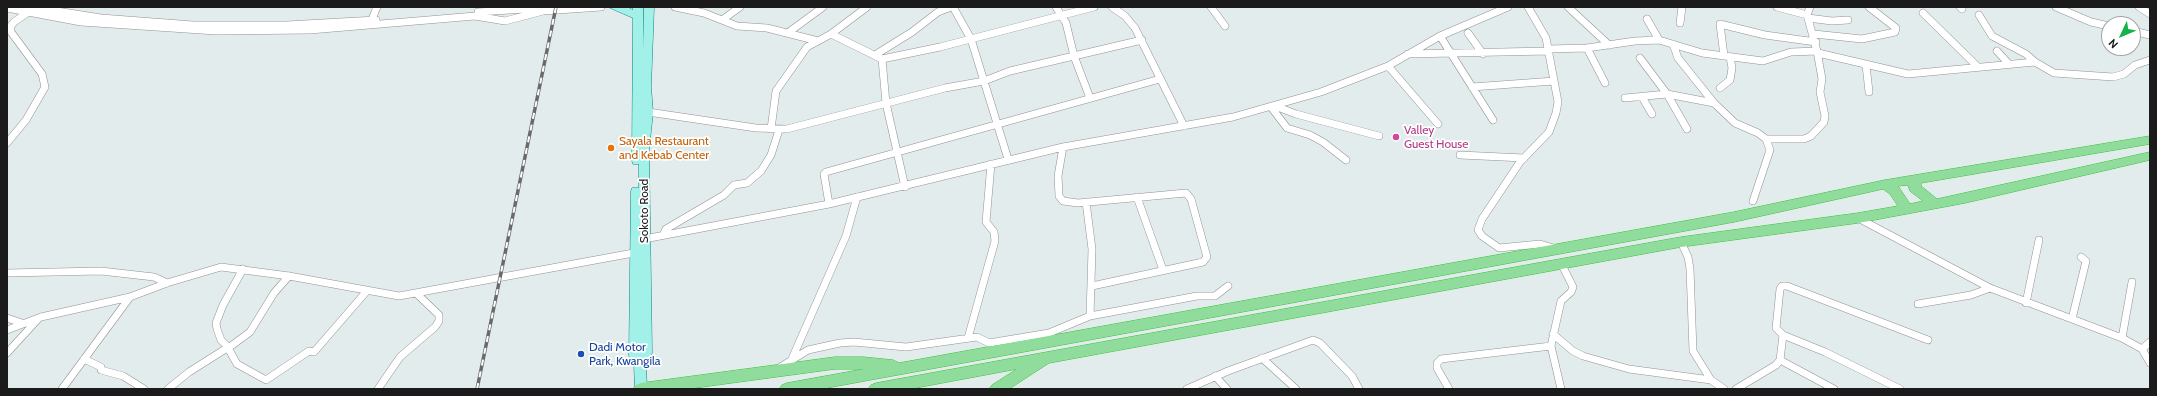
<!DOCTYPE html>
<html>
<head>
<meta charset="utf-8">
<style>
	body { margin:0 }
	#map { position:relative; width:2157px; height:396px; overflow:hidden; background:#e2ecec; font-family:Cabin,sans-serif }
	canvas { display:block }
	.frame { position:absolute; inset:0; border:8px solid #1b1b1b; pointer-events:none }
	.north { position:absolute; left:2101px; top:16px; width:40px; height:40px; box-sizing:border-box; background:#fff; border:1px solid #a4a4a4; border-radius:50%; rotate:226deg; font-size:11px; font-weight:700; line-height:16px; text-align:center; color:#1b1b1b }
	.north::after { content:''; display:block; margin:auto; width:14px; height:18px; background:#14b249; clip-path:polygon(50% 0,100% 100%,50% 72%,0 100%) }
</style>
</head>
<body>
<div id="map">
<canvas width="2157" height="396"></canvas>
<div class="frame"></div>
<div class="north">N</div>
</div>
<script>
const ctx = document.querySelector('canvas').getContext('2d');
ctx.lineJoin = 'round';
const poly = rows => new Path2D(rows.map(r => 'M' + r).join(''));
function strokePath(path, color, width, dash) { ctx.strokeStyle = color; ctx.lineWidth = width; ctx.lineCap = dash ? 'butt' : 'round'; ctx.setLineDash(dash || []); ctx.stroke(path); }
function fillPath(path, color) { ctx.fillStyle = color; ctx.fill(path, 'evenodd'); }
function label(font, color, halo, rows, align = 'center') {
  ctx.font = font + ' Cabin,sans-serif'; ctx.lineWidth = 3.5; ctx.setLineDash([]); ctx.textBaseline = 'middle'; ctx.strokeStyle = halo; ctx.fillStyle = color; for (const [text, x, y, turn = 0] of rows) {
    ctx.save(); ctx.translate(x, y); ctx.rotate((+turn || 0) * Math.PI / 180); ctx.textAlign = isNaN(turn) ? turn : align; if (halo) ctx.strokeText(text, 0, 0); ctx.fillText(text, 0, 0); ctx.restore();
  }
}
const street = poly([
	[31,7,101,18,193,25,287,25,376,20],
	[675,7,704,13,737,26,767,28,818,41],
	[953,7,971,39,1008,159],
	[1056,7,1066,23,1074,56,1090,98],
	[1112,7,1125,16,1135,28,1184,126],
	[1211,7,1225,26],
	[1528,7,1546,38,1558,102,1556,113,1549,132,1520,162,1482,219,1478,230,1482,236,1499,248,1540,244,1557,249],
	[1568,7,1609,45],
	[1777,7,1807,15],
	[1960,7,1962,9],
	[2056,7,2091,22,2109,26],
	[2139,7,2150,14],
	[7,8,81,22,216,31,310,30,475,16,505,21,543,11,601,7],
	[478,12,541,8],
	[1923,13,1977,66],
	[1979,15,1992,36,2026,54,2035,62,2054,73,2113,77,2124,74,2135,65,2150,60],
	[1808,18,1832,21,1848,20],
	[1647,19,1659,40],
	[722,20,740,7],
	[1680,23,1682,7],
	[370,24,377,7],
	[2133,31,2150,35],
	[789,32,823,7],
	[1468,33,1483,54],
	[831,34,882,59,886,103,905,187],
	[1814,34,1862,39,1895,32,1896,28,1869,7],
	[1440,36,1493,120],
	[1673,44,1678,58,1714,103,1735,123,1758,133,1766,139,1770,150,1753,201],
	[1587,48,1605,83],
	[1548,49,1587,48,1635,41,1659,40,1702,53,1763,61,1791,52,1817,51],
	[1997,51,2008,63],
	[1818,53,1908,74,2035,62],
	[1408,54,1548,51],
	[875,55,912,32,938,12,951,7],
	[1724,56,1720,24,1765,35,1816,42],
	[1640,58,1667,94,1714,103],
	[882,59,940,47,1094,7],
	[1866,65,1869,92],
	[1388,66,1438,124],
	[1472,87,1554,81],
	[1720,88,1730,80,1732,68,1730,57],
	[1642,97,1652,114],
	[1625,98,1667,94,1687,129],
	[1275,106,1296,114,1379,136],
	[1271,107,1287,128,1310,135,1323,142,1346,160],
	[648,112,756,128,787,129,945,88,984,81,1010,71,1142,40],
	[771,129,776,91,807,47,831,34,867,7],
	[1766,139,1804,139,1811,136,1824,122,1825,116,1820,92,1822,79,1817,51,1807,15,1810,7],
	[7,143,26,120,45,87,42,74,11,32,10,27,14,22,27,13],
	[1063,147,1058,176,1059,196,1063,201,1078,203,1186,193,1191,199,1207,257,1203,262,1092,286],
	[1460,155,1524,158],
	[1137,197,1163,270],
	[1086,202,1092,249,1090,316],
	[829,204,824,174,826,172,1160,79],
	[1858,218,1990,288,2122,338,2142,349,2150,363],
	[663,235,666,229,724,195,734,185,747,183,761,171,771,155,779,130],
	[644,239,829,204,1063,147,1233,117,1321,92,1388,66,1440,36,1508,7],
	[1681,242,1688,257,1690,269,1693,351,1711,380,1724,389],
	[243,269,223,305,216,323,217,329,221,340,227,346,237,364,266,380,309,351,314,352,366,292],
	[7,273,101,271,154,277,167,283],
	[2026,303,2039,240],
	[1918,304,1971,295,1990,288],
	[7,318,22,323],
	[2072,319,2086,261,2081,257],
	[7,330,41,317,130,297,167,283,221,267,289,276,399,296,639,252],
	[1553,334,1573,351,1583,356,1629,369,1711,380],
	[968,338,995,241,994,232,986,222,991,164],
	[2122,338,2132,282],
	[227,349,250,332,274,293,289,276],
	[2142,349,2150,342],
	[7,353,39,318],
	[1262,358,1296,389],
	[84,359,101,367,101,370,123,376,144,389],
	[1780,360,1834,389],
	[791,361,846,236,857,197],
	[779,368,808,350,840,343,854,342,906,347,977,337,989,343,1049,333,1090,316,1197,296,1215,296,1228,286],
	[1215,376,1227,389],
	[62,389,130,297],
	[168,389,189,372,227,348],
	[378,389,400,357,435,327,439,321,439,315,417,294],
	[1187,389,1228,371,1313,340,1320,343,1352,376,1359,389],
	[1449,389,1437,368,1437,363,1441,359,1551,346],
	[1561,389,1551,346,1561,301,1571,292,1573,287,1562,265],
	[1736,389,1776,365,1780,360,1783,335],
	[1900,389,1825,352,1783,335,1776,328,1780,289,1782,286,1787,286,1928,340]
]);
const primary = poly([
	[608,7,627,7,633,10,633,7,643,7,643,51,644,7,654,7,651,87,653,112,649,150,652,353,646,365,647,389,635,389,634,365,629,356,631,191,632,188,639,188,639,164,633,164,632,161,633,18,608,7]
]);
const highway = poly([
	[2150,136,2150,144,1921,183,1921,186,1937,199,2150,152,2150,160,1965,203,1858,223,1681,247,1049,363,1009,389,989,389,992,385,1017,369,910,389,868,389,871,385,876,383,1681,237,1858,213,1898,206,1890,194,1883,189,1734,222,821,389,779,389,782,385,787,383,864,369,835,369,687,389,633,389,636,385,641,383,835,357,863,357,893,360,899,363,1734,212,1885,180,2150,136],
	[1908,185,1910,191,1923,201,1910,204,1898,186,1908,185]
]);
strokePath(street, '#929292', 8);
strokePath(primary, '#0f8384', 1);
strokePath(highway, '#37c335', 1);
strokePath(street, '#fff', 7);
fillPath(primary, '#a1f1e9');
fillPath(highway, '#90dc9c');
const rail = poly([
	[477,389,556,7]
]);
strokePath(rail, '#696969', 3.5);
strokePath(rail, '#fff', 2, [6]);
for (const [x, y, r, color] of [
	[1396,137,4,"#d1479c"],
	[611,148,4,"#e8710a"],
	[581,354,4,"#1a4fb4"]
]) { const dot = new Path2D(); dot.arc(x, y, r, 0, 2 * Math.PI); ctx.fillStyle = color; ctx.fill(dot); strokePath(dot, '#fff', 1.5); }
label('12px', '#b23c85', '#fff', [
	["Valley",1404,130],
	["Guest House",1404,144]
], 'left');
label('12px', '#c56008', '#fff', [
	["Sayala Restaurant",619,141],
	["and Kebab Center",619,155]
], 'left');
label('12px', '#1b1b1b', '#fff', [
	["Sokoto Road",644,211,-90]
]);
label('12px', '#164399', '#fff', [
	["Dadi Motor",589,347],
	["Park, Kwangila",589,361]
], 'left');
</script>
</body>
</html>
